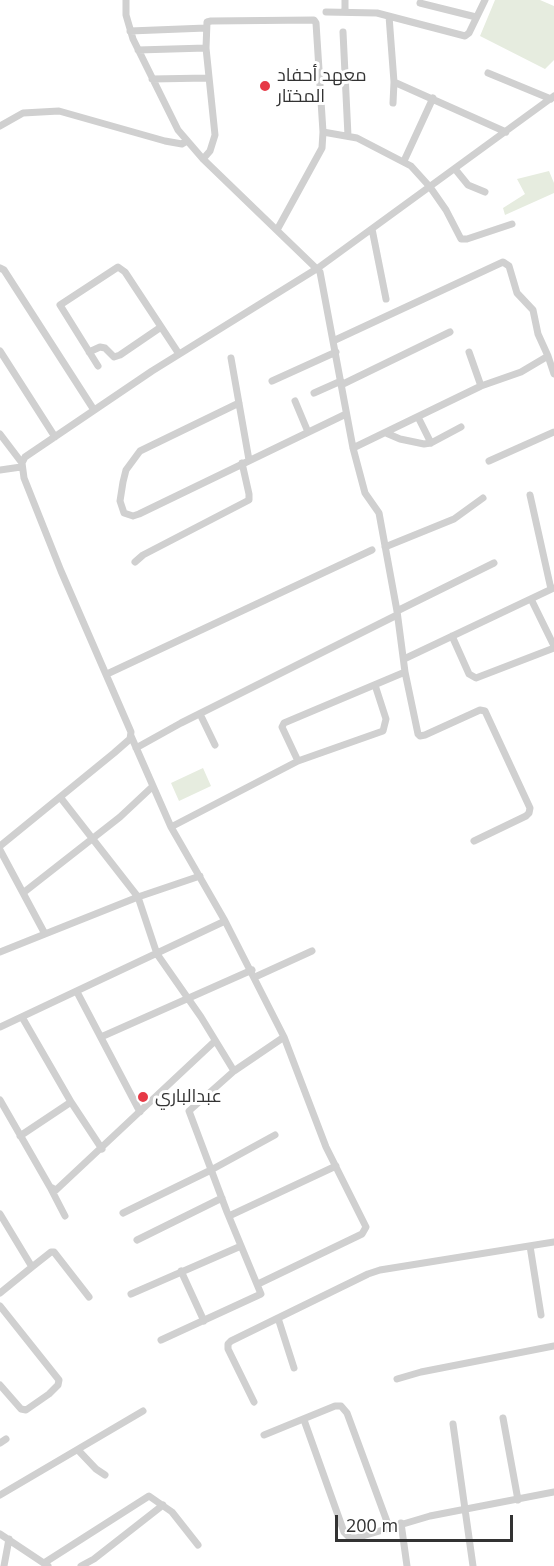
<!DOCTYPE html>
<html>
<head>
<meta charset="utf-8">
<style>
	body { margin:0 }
	#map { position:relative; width:554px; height:1566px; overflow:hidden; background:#fff; font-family:"Open Sans",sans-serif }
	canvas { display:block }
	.scale { position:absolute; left:335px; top:1515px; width:178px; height:27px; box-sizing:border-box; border:3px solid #333; border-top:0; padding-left:8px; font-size:18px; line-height:21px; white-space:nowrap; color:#333; -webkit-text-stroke:4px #fff; paint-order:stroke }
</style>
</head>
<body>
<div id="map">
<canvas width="554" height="1566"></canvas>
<div class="scale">200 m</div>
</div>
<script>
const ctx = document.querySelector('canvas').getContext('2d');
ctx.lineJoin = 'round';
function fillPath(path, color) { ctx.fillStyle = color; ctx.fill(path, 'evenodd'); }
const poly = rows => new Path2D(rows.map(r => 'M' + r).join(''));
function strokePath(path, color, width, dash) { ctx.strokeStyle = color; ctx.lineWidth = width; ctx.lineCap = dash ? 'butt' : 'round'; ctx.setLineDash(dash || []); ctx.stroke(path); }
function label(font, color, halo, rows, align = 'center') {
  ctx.font = font + ' "Open Sans",Cairo,sans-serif'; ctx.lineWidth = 6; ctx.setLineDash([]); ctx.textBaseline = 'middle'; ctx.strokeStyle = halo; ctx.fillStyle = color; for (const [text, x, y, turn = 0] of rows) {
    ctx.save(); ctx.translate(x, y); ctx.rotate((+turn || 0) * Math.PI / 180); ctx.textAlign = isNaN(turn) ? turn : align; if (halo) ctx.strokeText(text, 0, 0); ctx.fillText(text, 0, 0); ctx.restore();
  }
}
fillPath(poly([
	[495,0,540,0,554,6,554,60,545,69,480,36],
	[549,171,554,183,554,193,505,215,503,208,525,194,517,179],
	[203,768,211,786,179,801,171,783]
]), '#e6ecdf');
strokePath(poly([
	[126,0,126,15,133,39,178,130,203,159,320,272,353,448,365,493,379,513,397,611,405,672,418,734,420,736,425,735,480,710,485,711,530,808,529,813,526,816,474,841],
	[345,0,345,12],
	[420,3,476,17],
	[326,12,377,13,465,36,469,33,485,0],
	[389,16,394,82,506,132],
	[130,31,206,28],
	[343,32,348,136],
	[138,50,206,48],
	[488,73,551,99],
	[152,79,208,78],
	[393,103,394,82],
	[0,126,23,113,59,111,165,141,182,144,187,141],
	[323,132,357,138,411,166,430,187,446,210,461,239,467,239,512,224],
	[203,159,210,151,215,135,206,48,207,22,211,21,314,20,316,23,323,132,322,148,277,230],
	[404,161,433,98],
	[455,169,468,185,485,192],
	[372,229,386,299],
	[0,268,4,270,94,410],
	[333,341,503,262,509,266,517,293,533,310,538,334,548,356],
	[0,351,55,437],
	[89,352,100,347,105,348,114,357,120,355,161,327],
	[469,352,481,386],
	[231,358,249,460],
	[98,366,60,305,118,267,125,272,179,354],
	[272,381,336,352],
	[341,385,450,332],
	[314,393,341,381],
	[295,401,308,432],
	[239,403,140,451,126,470,123,482,120,501,124,513,133,516,139,514,346,414],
	[418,417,431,443],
	[386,433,400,439,424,444,431,443,461,427],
	[0,434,22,463],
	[353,448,481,386,521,372,548,356,554,374],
	[489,461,554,432],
	[0,470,21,467],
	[530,495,551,589],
	[385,547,454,519,483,498],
	[135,562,143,555,249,500,249,494,242,463],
	[531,599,554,646],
	[397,611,494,563],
	[452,636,469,674,476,678,554,648],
	[404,659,554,588],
	[107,674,372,550],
	[200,714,215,745],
	[131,736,171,827,225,921,284,1037,234,1071,189,1111,227,1212,261,1294,161,1340],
	[136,748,181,723,397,615],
	[298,761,282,727,284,723,405,672],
	[60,797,138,897,157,954,201,1017,234,1071],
	[171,827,298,761,383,731,386,719,375,685],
	[0,846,114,753,130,739,131,732,61,571,24,478,22,463,25,457,152,371,318,268,554,96],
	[0,850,45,934,138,897,200,876],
	[23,893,120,817,152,787],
	[0,952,45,934],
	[255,977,312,951],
	[77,992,140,1112],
	[22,1017,71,1102,102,1149],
	[0,1027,225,921],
	[101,1037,252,970],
	[0,1100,50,1187,56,1190,215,1041],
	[20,1136,71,1102],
	[50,1187,65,1216],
	[123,1213,211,1170,275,1135],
	[0,1214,32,1267,0,1293],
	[229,1216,336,1166],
	[137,1240,222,1198],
	[530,1246,541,1315],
	[32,1267,51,1252,54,1252,89,1297],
	[181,1271,204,1321],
	[258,1284,362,1234,366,1227,326,1147,284,1037],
	[131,1294,241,1246],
	[0,1306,59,1380,58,1385,49,1394,26,1410,21,1409,0,1385],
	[278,1318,294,1368],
	[397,1379,421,1372,554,1346],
	[254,1402,228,1349,228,1344,231,1341,368,1274,380,1270,554,1242],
	[503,1418,518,1500],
	[304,1420,344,1532,350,1538,356,1538,430,1516,554,1492],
	[453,1424,473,1566],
	[264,1435,335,1406,341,1406,347,1413,389,1527],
	[0,1443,6,1439],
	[78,1450,96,1469,105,1475],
	[0,1495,143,1411],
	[401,1523,407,1566],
	[0,1534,48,1566],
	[44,1563,149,1496,172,1512,198,1545],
	[4,1566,9,1539],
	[81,1566,94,1559,163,1505]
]), '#d0d0d0', 7);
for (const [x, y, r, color] of [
	[265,86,6,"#e63946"],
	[143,1097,6,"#e63946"]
]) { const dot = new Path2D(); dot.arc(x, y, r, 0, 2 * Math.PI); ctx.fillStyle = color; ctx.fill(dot); strokePath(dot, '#fff', 2); }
label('18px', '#333', '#fff', [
	["معهد أحفاد",277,76],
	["المختار",277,97],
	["عبدالباري",155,1097]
], 'left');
</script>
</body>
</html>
